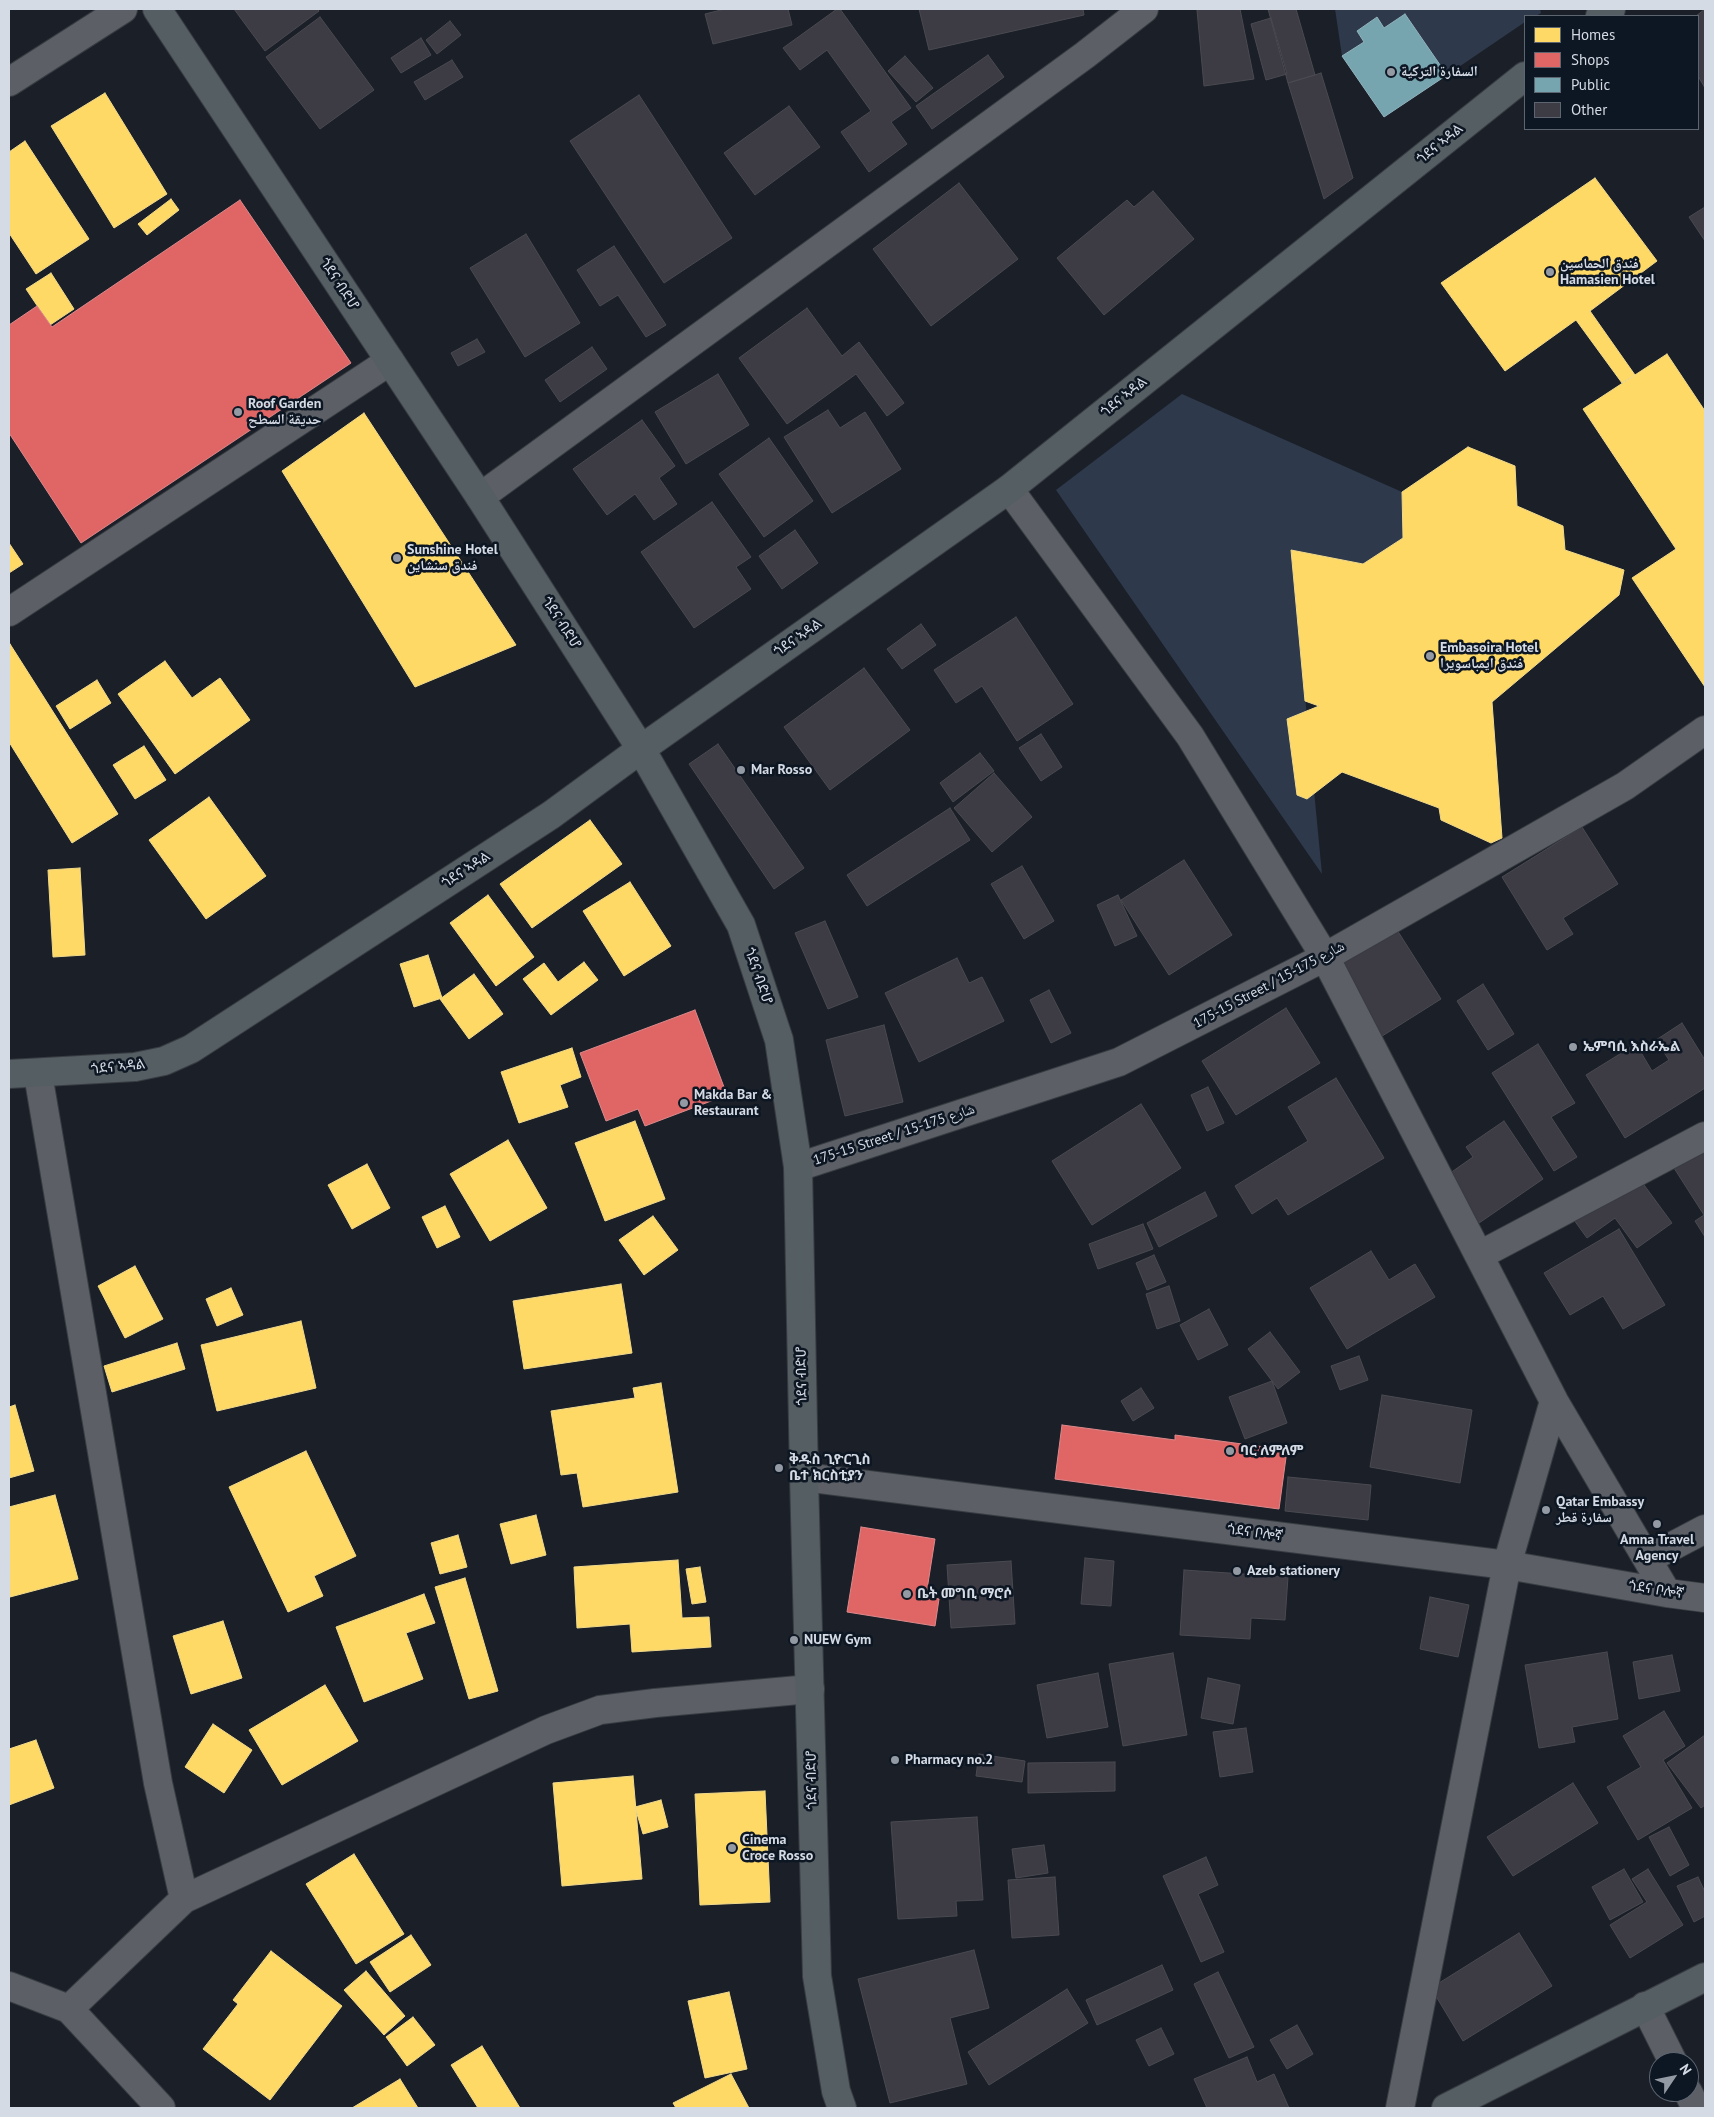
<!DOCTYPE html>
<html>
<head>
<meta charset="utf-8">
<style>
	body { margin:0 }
	#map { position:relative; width:1714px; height:2117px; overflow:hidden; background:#1b2028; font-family:"PT Sans",sans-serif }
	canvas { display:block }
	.frame { position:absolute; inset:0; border:10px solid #d5dbe5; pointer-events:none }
	.legend { position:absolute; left:1524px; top:15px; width:175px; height:115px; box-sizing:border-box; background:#0d1623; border:1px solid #5d6571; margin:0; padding:6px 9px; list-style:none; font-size:15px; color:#d5dbe5 }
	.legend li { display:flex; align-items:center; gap:10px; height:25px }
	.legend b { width:25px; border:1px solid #5d6571 }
	.north { position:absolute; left:1649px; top:2052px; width:50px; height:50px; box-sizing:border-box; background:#0d1623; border:1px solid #5d6571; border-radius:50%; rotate:56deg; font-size:14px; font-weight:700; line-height:20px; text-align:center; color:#d5dbe5 }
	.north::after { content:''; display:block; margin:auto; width:18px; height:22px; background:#949aa3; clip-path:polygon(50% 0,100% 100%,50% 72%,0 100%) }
</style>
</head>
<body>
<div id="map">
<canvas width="1714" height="2117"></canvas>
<div class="frame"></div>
<ul class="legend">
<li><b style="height:14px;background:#ffd966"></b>Homes</li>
<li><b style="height:14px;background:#e06666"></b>Shops</li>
<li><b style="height:14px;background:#76a5af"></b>Public</li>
<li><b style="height:14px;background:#3d3b44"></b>Other</li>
</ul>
<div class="north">N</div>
</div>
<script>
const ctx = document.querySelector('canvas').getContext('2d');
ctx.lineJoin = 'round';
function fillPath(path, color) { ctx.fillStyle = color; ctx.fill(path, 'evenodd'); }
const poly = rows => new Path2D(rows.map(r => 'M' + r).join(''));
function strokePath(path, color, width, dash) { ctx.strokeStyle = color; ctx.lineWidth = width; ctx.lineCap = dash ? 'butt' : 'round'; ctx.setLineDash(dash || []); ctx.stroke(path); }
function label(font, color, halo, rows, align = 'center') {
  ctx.font = font + ' "PT Sans","Noto Naskh Arabic","Noto Sans Ethiopic",sans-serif'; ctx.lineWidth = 5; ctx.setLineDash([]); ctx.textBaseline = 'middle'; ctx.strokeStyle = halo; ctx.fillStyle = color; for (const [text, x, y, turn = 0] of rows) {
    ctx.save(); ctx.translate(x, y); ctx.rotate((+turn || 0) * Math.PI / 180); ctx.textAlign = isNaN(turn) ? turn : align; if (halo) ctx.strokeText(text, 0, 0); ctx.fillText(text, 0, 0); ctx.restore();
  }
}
fillPath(poly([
	[1335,9,1540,9,1541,13,1536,16,1525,16,1525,22,1447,75,1405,14,1384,28,1376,17,1357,31,1364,42,1342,56],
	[1182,394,1402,492,1403,538,1363,564,1291,550,1322,874,1056,490]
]), '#2e394b');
const homes = poly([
	[105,93,167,194,114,228,51,126,105,93],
	[25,141,89,239,36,274,9,233,9,152,25,141],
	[1595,178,1657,261,1590,311,1635,375,1622,383,1576,320,1505,371,1441,283,1595,178],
	[171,199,179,210,147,235,138,224,171,199],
	[51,273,74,309,50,325,26,289,51,273],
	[1667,354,1705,411,1705,687,1632,578,1676,549,1583,409,1667,354],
	[364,413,516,645,415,687,282,471,364,413],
	[1468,447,1515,466,1517,506,1563,526,1565,550,1624,570,1619,595,1492,702,1502,838,1491,843,1441,820,1439,808,1342,772,1307,799,1297,795,1287,719,1319,706,1305,701,1291,550,1363,564,1403,538,1402,492,1468,447],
	[9,543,23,564,9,573,9,543],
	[10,644,118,814,72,843,9,742,10,644],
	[165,661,192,698,220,678,250,720,175,774,118,694,165,661],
	[97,680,111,703,70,729,56,706,97,680],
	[144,746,166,780,135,799,113,765,144,746],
	[209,797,266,876,206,919,149,840,209,797],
	[590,820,622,864,532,928,500,884,590,820],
	[80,868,85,955,53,957,48,870,80,868],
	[630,882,671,946,624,976,583,911,630,882],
	[488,895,534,957,496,986,450,923,488,895],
	[428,955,442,998,414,1007,400,964,428,955],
	[584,962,598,980,551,1015,523,979,544,963,558,982,584,962],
	[474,974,503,1014,469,1039,440,999,474,974],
	[572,1048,581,1077,560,1085,568,1107,519,1123,501,1072,572,1048],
	[635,1121,665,1199,605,1221,575,1143,635,1121],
	[508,1140,547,1208,490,1241,450,1174,508,1140],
	[367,1164,390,1208,352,1229,328,1185,367,1164],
	[445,1206,460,1237,437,1248,422,1217,445,1206],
	[653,1216,678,1250,644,1275,619,1240,653,1216],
	[135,1266,163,1319,125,1338,98,1286,135,1266],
	[621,1284,632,1353,524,1369,513,1301,621,1284],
	[231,1288,243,1315,217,1326,206,1299,231,1288],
	[301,1321,316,1388,217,1411,201,1345,301,1321],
	[177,1343,185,1369,112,1392,104,1366,177,1343],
	[661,1383,678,1492,583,1507,577,1473,561,1475,551,1411,635,1398,633,1388,661,1383],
	[15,1405,34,1471,9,1478,9,1407,15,1405],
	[306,1451,356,1556,314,1576,323,1596,288,1612,229,1487,306,1451],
	[55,1495,78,1579,10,1597,9,1507,55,1495],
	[536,1515,546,1555,511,1564,500,1524,536,1515],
	[458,1535,467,1567,440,1574,431,1543,458,1535],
	[678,1560,682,1618,709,1617,711,1647,632,1652,630,1624,577,1628,574,1567,678,1560],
	[700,1567,706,1602,692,1604,686,1569,700,1567],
	[465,1578,498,1691,469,1699,435,1587,465,1578],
	[424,1594,435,1623,406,1633,423,1679,364,1702,336,1627,424,1594],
	[223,1621,242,1678,191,1694,173,1636,223,1621],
	[325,1685,358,1741,282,1785,249,1730,325,1685],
	[213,1724,252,1750,224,1793,185,1767,213,1724],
	[36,1740,54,1788,9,1805,9,1749,36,1740],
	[633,1776,642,1879,562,1886,553,1783,633,1776],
	[765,1791,770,1902,700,1905,695,1794,765,1791],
	[661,1800,668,1827,643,1834,635,1807,661,1800],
	[354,1854,404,1934,356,1964,306,1884,354,1854],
	[411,1935,431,1965,390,1992,370,1962,411,1935],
	[271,1951,342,2006,270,2100,203,2049,238,2004,233,2000,271,1951],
	[366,1971,405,2016,384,2035,344,1990,366,1971],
	[729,1992,747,2069,705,2078,688,2001,729,1992],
	[413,2017,435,2045,407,2066,386,2037,413,2017],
	[482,2046,520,2108,478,2108,451,2065,482,2046],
	[731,2074,749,2108,676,2108,673,2103,731,2074],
	[400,2079,418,2108,352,2108,400,2079]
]);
fillPath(homes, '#ffd966');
strokePath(homes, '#f2da8c', 1);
const shops = poly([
	[240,200,351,363,81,543,9,433,9,325,37,306,52,327,240,200],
	[695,1010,727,1095,645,1126,638,1109,606,1121,580,1053,695,1010],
	[1062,1425,1175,1440,1175,1435,1287,1450,1279,1509,1055,1479,1062,1425],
	[861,1527,935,1539,926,1596,939,1599,935,1626,847,1612,861,1527]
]);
fillPath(shops, '#e06666');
strokePath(shops, '#dd898c', 1);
const public = poly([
	[1405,14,1447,75,1384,117,1342,56,1364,42,1357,31,1377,17,1384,28,1405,14]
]);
fillPath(public, '#76a5af');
strokePath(public, '#92b5bf', 1);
const building = poly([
	[234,9,317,9,319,11,265,51,234,9],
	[725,9,788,9,792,25,713,44,705,14,725,9],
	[837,9,840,9,911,108,891,122,907,144,869,172,841,132,871,111,827,50,800,70,783,48,837,9],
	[919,9,1083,9,1084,15,929,50,919,9],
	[1203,9,1240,9,1254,79,1204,86,1197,10,1203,9],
	[1268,9,1296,9,1315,75,1288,83,1268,9],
	[1705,9,1705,88,1698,76,1698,16,1696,16,1705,9],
	[320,17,374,90,320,129,266,57,320,17],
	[1271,18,1287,74,1266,80,1251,24,1271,18],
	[450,21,461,35,437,54,426,40,450,21],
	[421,38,431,55,401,73,391,58,421,38],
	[988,55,1004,77,932,129,916,106,988,55],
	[905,56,933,88,916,102,888,71,905,56],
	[452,60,463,77,425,100,414,82,452,60],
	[1321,73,1353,178,1324,199,1288,83,1321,73],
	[639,95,732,238,664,283,570,141,639,95],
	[789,106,820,147,755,195,724,153,789,106],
	[959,183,1018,259,931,326,873,249,959,183],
	[1153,191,1194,239,1104,315,1057,258,1127,200,1134,207,1153,191],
	[1705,207,1705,241,1689,217,1705,207],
	[526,234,580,323,525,357,470,268,526,234],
	[614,246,666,325,646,337,618,295,600,306,577,270,614,246],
	[807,308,842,356,859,342,904,403,887,416,856,374,787,424,739,358,807,308],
	[477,339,485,352,458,366,451,353,477,339],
	[592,347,607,369,560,402,545,380,592,347],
	[718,374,749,425,686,464,655,412,718,374],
	[828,410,840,428,865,412,901,469,832,513,784,437,828,410],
	[642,420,675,466,659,478,677,504,654,520,635,494,607,515,573,469,642,420],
	[769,438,813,501,764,537,719,474,769,438],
	[712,502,751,557,736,567,751,589,694,628,641,552,712,502],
	[795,530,818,563,782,589,759,556,795,530],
	[1016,617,1073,704,1017,741,982,686,956,703,934,670,1016,617],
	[921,624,936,645,902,669,887,649,921,624],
	[864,668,910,730,830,790,784,727,864,668],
	[1041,734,1062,767,1041,781,1019,748,1041,734],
	[718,744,804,868,774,889,689,764,718,744],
	[980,753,994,771,953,802,940,783,980,753],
	[994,773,1032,817,992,852,954,808,994,773],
	[950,808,970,840,867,906,847,875,950,808],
	[1582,827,1618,884,1563,918,1573,934,1547,950,1502,877,1582,827],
	[1184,860,1232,935,1169,975,1121,900,1184,860],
	[1022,866,1054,921,1024,939,991,884,1022,866],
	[1118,895,1137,936,1115,946,1097,905,1118,895],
	[825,921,858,997,828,1009,795,933,825,921],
	[1397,930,1441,999,1379,1038,1335,968,1397,930],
	[957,958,969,983,982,977,1004,1021,919,1062,885,993,957,958],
	[1483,984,1514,1034,1488,1050,1457,1001,1483,984],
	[1049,990,1071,1033,1051,1043,1030,1000,1049,990],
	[1286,1008,1320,1063,1236,1115,1202,1061,1286,1008],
	[1682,1023,1705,1060,1705,1088,1625,1138,1586,1075,1636,1044,1652,1071,1669,1060,1656,1040,1682,1023],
	[884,1025,903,1102,845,1116,826,1040,884,1025],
	[1538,1044,1575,1103,1551,1117,1577,1157,1554,1171,1492,1073,1538,1044],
	[1336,1078,1384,1158,1288,1215,1277,1198,1252,1214,1235,1186,1308,1141,1288,1107,1336,1078],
	[1208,1087,1224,1123,1207,1131,1191,1095,1208,1087],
	[1141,1104,1181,1168,1092,1225,1052,1161,1141,1104],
	[1504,1121,1543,1179,1479,1223,1446,1176,1473,1157,1466,1147,1504,1121],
	[1705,1149,1705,1237,1695,1221,1704,1215,1674,1168,1705,1149],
	[1636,1174,1672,1223,1637,1248,1615,1218,1587,1238,1574,1220,1636,1174],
	[1205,1192,1217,1216,1159,1247,1147,1223,1205,1192],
	[1143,1224,1153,1249,1098,1269,1089,1244,1143,1224],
	[1619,1229,1665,1305,1623,1329,1603,1296,1570,1315,1544,1273,1619,1229],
	[1371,1251,1389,1280,1415,1264,1435,1297,1347,1349,1310,1288,1371,1251],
	[1154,1255,1166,1282,1147,1290,1136,1263,1154,1255],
	[1169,1286,1180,1321,1157,1329,1146,1294,1169,1286],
	[1209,1309,1228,1345,1198,1360,1180,1325,1209,1309],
	[1270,1332,1300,1372,1278,1389,1248,1349,1270,1332],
	[1359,1356,1368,1380,1340,1390,1331,1366,1359,1356],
	[1272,1381,1287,1423,1245,1439,1229,1397,1272,1381],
	[1141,1388,1154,1408,1133,1421,1121,1401,1141,1388],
	[1382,1395,1472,1410,1460,1483,1370,1467,1382,1395],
	[1288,1477,1371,1485,1368,1520,1285,1511,1288,1477],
	[1085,1558,1114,1561,1111,1606,1081,1604,1085,1558],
	[1011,1561,1015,1624,951,1628,947,1565,1011,1561],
	[1184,1570,1288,1577,1285,1620,1251,1618,1250,1639,1180,1635,1184,1570],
	[1430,1597,1469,1605,1458,1657,1420,1649,1430,1597],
	[1607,1652,1618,1719,1572,1727,1575,1742,1539,1748,1525,1665,1607,1652],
	[1173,1653,1187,1735,1123,1746,1109,1664,1173,1653],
	[1672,1655,1680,1691,1639,1699,1633,1662,1672,1655],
	[1098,1673,1108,1727,1047,1738,1037,1685,1098,1673],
	[1208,1678,1240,1685,1233,1724,1201,1718,1208,1678],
	[1664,1711,1685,1746,1663,1760,1692,1808,1638,1840,1607,1787,1641,1767,1623,1736,1664,1711],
	[1246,1728,1253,1772,1220,1777,1213,1732,1246,1728],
	[1705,1735,1705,1805,1701,1808,1667,1763,1705,1735],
	[979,1754,1025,1761,1022,1782,976,1776,979,1754],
	[1115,1762,1115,1791,1028,1793,1028,1763,1115,1762],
	[1573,1783,1598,1823,1513,1876,1487,1837,1573,1783],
	[977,1817,983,1900,956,1901,957,1916,898,1919,891,1822,977,1817],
	[1669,1827,1689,1865,1670,1876,1649,1837,1669,1827],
	[1044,1845,1048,1873,1016,1878,1012,1849,1044,1845],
	[1206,1857,1218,1885,1198,1894,1224,1952,1201,1962,1163,1876,1206,1857],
	[1624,1869,1643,1902,1610,1920,1592,1887,1624,1869],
	[1648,1869,1683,1925,1630,1958,1610,1925,1647,1902,1632,1879,1648,1869],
	[1055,1877,1059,1935,1012,1938,1008,1880,1055,1877],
	[1698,1877,1705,1892,1705,1916,1694,1922,1677,1886,1698,1877],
	[1519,1933,1552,1986,1463,2041,1431,1988,1519,1933],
	[974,1950,989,2008,950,2018,967,2084,890,2103,858,1979,974,1950],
	[1162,1965,1173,1990,1097,2025,1086,2000,1162,1965],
	[1218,1972,1254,2047,1229,2058,1194,1984,1218,1972],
	[1067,1989,1088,2023,989,2085,968,2052,1067,1989],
	[1297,2025,1313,2054,1287,2069,1270,2040,1297,2025],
	[1161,2028,1174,2054,1149,2066,1136,2040,1161,2028],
	[1247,2057,1257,2082,1274,2074,1289,2108,1207,2108,1194,2079,1247,2057]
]);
fillPath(building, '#3d3b44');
strokePath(building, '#4a4a51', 1);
const street = poly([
	[9,82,123,9],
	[1009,489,1190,736,1325,957,1554,1401,1667,1593],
	[480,497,1085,55,1144,9],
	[9,612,390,361],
	[38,1074,158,1783,184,1899],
	[798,1167,1119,1062,1325,957,1625,786,1705,730],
	[1480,1255,1705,1136],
	[804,1477,1507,1565,1667,1593,1705,1598],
	[1648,1559,1705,1529],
	[9,1986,69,2009,161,2108],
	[1645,2006,1673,2062],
	[69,2009,184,1899,546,1730,600,1710,655,1703,810,1689],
	[1688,2092,1696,2108],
	[1400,2108,1507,1565,1554,1401]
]);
const secondary = poly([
	[157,9,480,497,641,749,741,925,779,1040,798,1167,804,1477,817,1976,836,2091,842,2108],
	[1600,16,1611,9],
	[9,1074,135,1067,164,1061,191,1049,551,815,641,749,1009,489,1525,76],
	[1446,2108,1705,1977]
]);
strokePath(street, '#383c43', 30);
strokePath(secondary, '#383c43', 30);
strokePath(street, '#5c6066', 28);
strokePath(secondary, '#555e62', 28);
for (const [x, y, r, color] of [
	[1391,72,5,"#949aa3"],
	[1550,272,5,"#949aa3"],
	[238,412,5,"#949aa3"],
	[397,558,5,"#949aa3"],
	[1430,656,5,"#949aa3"],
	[741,770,5,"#949aa3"],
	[1573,1047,5,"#949aa3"],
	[684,1103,5,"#949aa3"],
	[1230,1451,5,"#949aa3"],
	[779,1468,5,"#949aa3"],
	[1546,1510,5,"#949aa3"],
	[1657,1524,5,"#949aa3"],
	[1237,1571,5,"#949aa3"],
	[907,1594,5,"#949aa3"],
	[794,1640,5,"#949aa3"],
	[895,1760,5,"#949aa3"],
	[732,1848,5,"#949aa3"]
]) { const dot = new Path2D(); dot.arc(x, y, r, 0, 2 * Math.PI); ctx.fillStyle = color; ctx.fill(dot); strokePath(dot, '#0d1623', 2); }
label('bold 14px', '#d5dbe5', '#0d1623', [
	["السفارة التركية",1401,72],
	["فندق الحماسين",1560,264],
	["Hamasien Hotel",1560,280],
	["Roof Garden",248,404],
	["حديقة السطح",248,420],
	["Sunshine Hotel",407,550],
	["فندق سنشاين",407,566],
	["Embasoira Hotel",1440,648],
	["فندق ايمباسويرا",1440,664],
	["Mar Rosso",751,770],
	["ኤምባሲ እስራኤል",1583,1047],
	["Makda Bar &",694,1095],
	["Restaurant",694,1111],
	["ባር ለምለም",1240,1451],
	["ቅዱስ ጊዮርጊስ",789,1460],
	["ቤተ ክርስቲያን",789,1476],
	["Qatar Embassy",1556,1502],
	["سفارة قطر",1556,1518],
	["Amna Travel",1657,1540,"center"],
	["Agency",1657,1556,"center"],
	["Azeb stationery",1247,1571],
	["ቤት መግቢ ማሮሶ",917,1594],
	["NUEW Gym",804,1640],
	["Pharmacy no.2",905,1760],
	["Cinema",742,1840],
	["Croce Rosso",742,1856]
], 'left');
label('14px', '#d5dbe5', '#0d1623', [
	["ጎደና ኣዳል",1440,144,-39],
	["ጎደና ብድሆ",339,284,57],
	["ጎደና ኣዳል",1124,397,-39],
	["ጎደና ብድሆ",561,623,57],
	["ጎደና ኣዳል",798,638,-35],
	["ጎደና ኣዳል",466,870,-33],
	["ጎደና ብድሆ",758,976,71],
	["175-15 Street / شارع 175-15",1269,985,-28],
	["ጎደና ኣዳል",118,1067,-6],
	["175-15 Street / شارع 175-15",894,1135,-18],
	["ጎደና ብድሆ",802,1376,-91],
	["ጎደና ቦሎኛ",1255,1533,7],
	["ጎደና ቦሎኛ",1656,1590,9],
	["ጎደና ብድሆ",812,1780,-91]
]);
</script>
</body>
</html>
